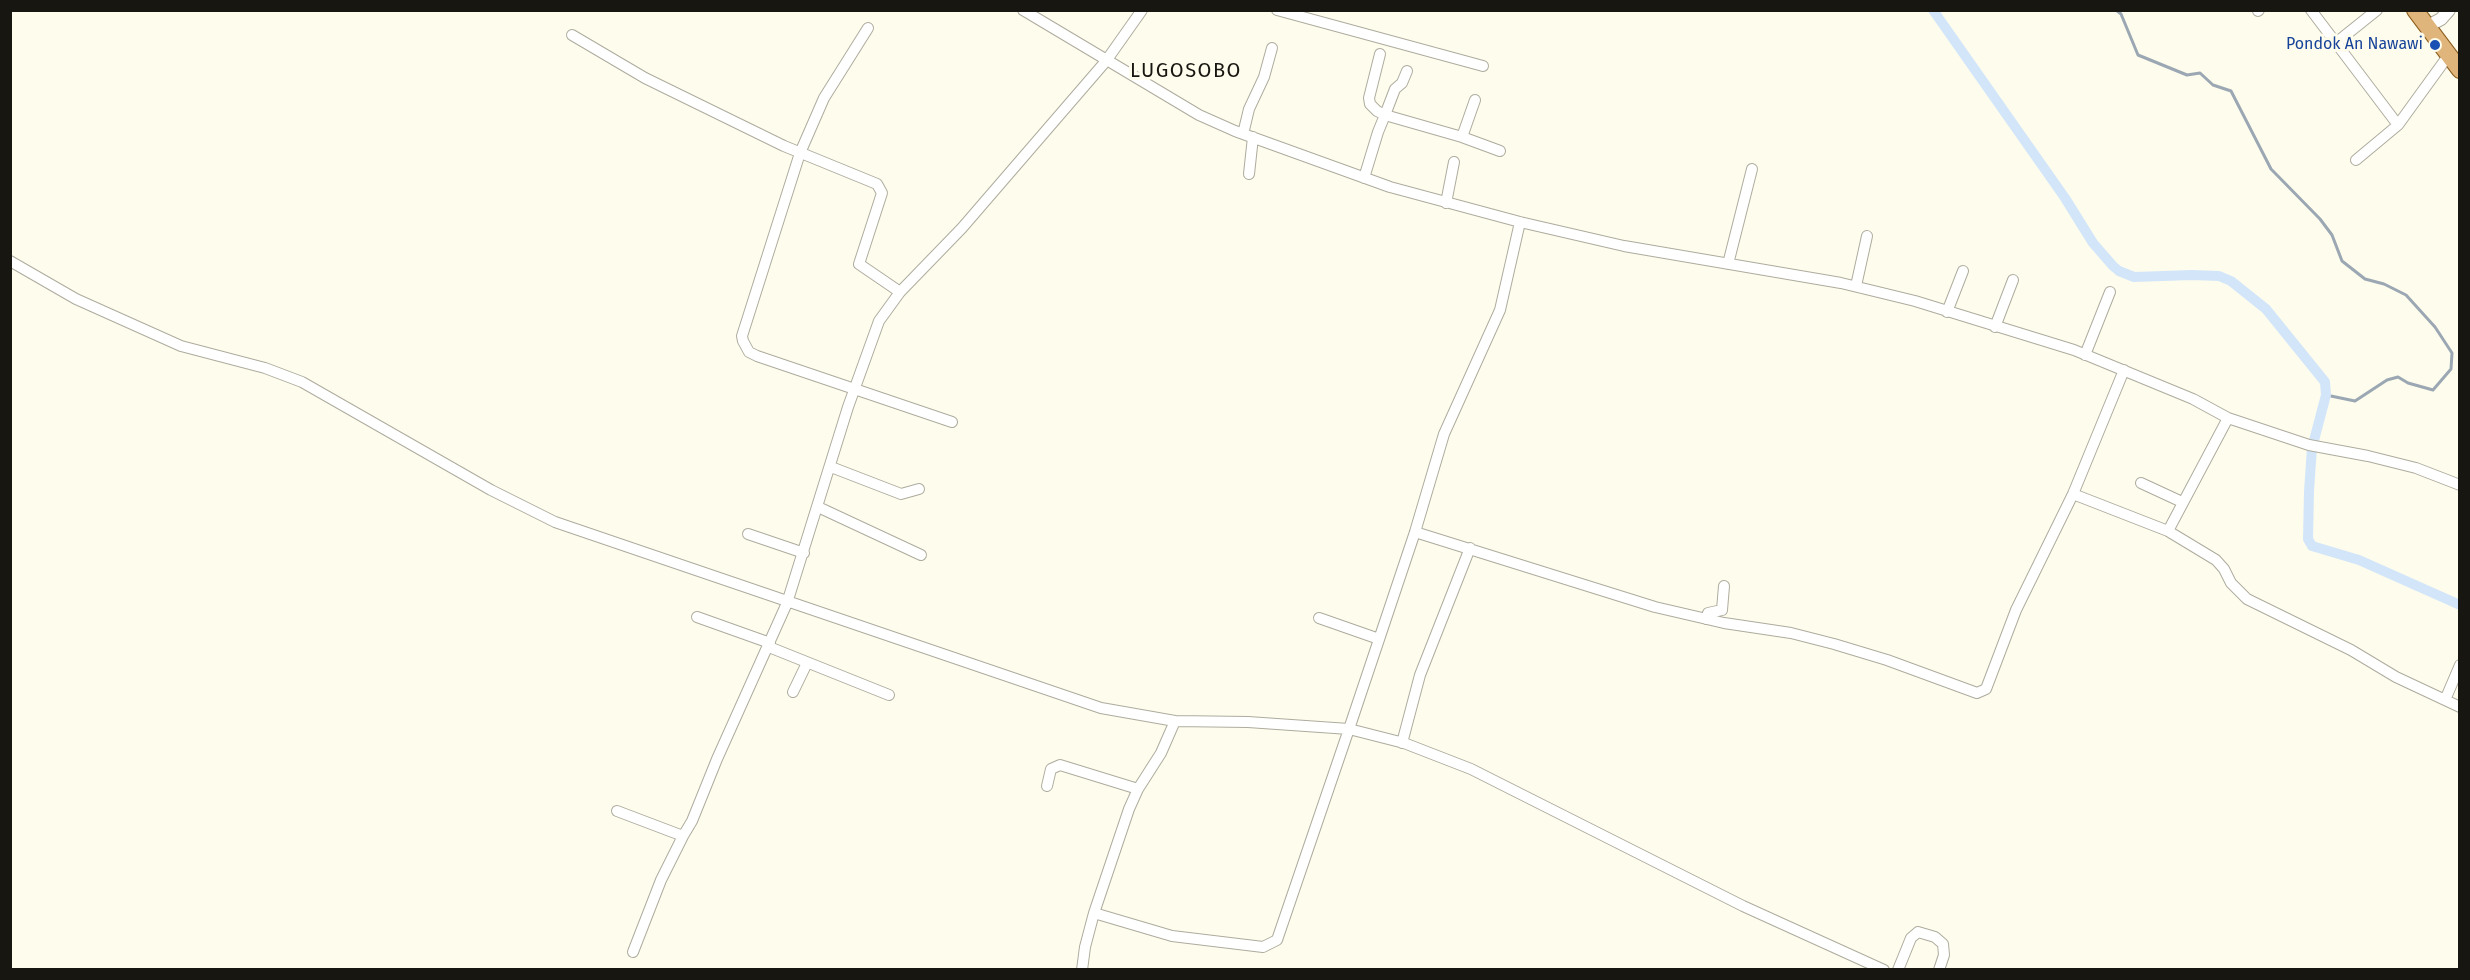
<!DOCTYPE html>
<html>
<head>
<meta charset="utf-8">
<style>
	body { margin:0 }
	#map { position:relative; width:2470px; height:980px; overflow:hidden; background:#fefced; font-family:"Fira Sans",sans-serif }
	canvas { display:block }
	.frame { position:absolute; inset:0; border:12px solid #171611; pointer-events:none }
</style>
</head>
<body>
<div id="map">
<canvas width="2470" height="980"></canvas>
<div class="frame"></div>
</div>
<script>
const ctx = document.querySelector('canvas').getContext('2d');
ctx.lineJoin = 'round';
const poly = rows => new Path2D(rows.map(r => 'M' + r).join(''));
function strokePath(path, color, width, dash) { ctx.strokeStyle = color; ctx.lineWidth = width; ctx.lineCap = dash ? 'butt' : 'round'; ctx.setLineDash(dash || []); ctx.stroke(path); }
function label(font, color, halo, rows, align = 'center') {
  ctx.font = font + ' "Fira Sans",sans-serif'; ctx.lineWidth = 6; ctx.setLineDash([]); ctx.textBaseline = 'middle'; ctx.strokeStyle = halo; ctx.fillStyle = color; for (const [text, x, y, turn = 0] of rows) {
    ctx.save(); ctx.translate(x, y); ctx.rotate((+turn || 0) * Math.PI / 180); ctx.textAlign = isNaN(turn) ? turn : align; if (halo) ctx.strokeText(text, 0, 0); ctx.fillText(text, 0, 0); ctx.restore();
  }
}
strokePath(poly([
	[2116,10,2121,14,2138,55,2187,75,2200,73,2213,85,2231,91,2271,169,2320,219,2332,235,2342,261,2365,279,2384,284,2406,295,2435,327,2452,353,2451,369,2433,390,2408,383,2398,377,2387,380,2355,401,2326,395]
]), '#9ba8b3', 3);
strokePath(poly([
	[1933,10,2065,198,2093,243,2113,266,2119,271,2134,277,2192,275,2219,276,2231,281,2266,309,2325,382,2326,395,2312,448,2309,491,2308,539,2312,546,2359,560,2460,605]
]), '#d3e6f9', 10);
const minor = poly([
	[1023,10,1199,115,1235,131,1390,187,1520,222,1624,246,1841,283,1915,301,2074,350,2193,399,2228,418,2309,445,2368,456,2416,468,2460,485],
	[1277,10,1483,66],
	[2311,10,2398,125],
	[2258,11,2259,10],
	[868,28,824,98,800,153,742,336,743,341,749,352,757,356,952,422],
	[572,35,645,78,784,146,877,184,882,193,859,264,900,292],
	[2337,42,2377,10],
	[1380,54,1369,98,1370,104,1377,111,1385,115,1395,89,1402,83,1407,71],
	[1243,134,1249,109,1264,77,1272,48],
	[1462,137,1475,100],
	[2356,160,2398,125,2448,56],
	[1249,174,1253,137],
	[1364,178,1378,132,1385,115,1462,137,1500,151],
	[1446,203,1454,162],
	[10,261,76,299,181,346,265,368,302,382,491,490,555,522,1101,708,1175,721],
	[1728,264,1752,169],
	[1856,286,1867,236],
	[1947,312,1963,271],
	[1995,327,2013,280],
	[2085,355,2110,292],
	[831,467,901,494,919,489],
	[2141,483,2182,502],
	[2073,494,2168,531,2216,560,2224,569,2231,583,2247,599,2351,650,2396,677,2460,707],
	[818,507,921,555],
	[2168,531,2228,418],
	[1415,532,1655,607,1724,623,1791,633,1834,644,1887,660,1977,693,1986,689,2016,610,2073,494,2124,370],
	[748,534,804,553],
	[697,617,770,643],
	[1319,618,1379,639],
	[1706,619,1708,613,1722,610,1724,586],
	[769,647,889,695],
	[793,692,807,663],
	[2445,700,2460,665],
	[1402,743,1420,675,1470,548],
	[1047,786,1051,769,1060,765,1138,789],
	[617,811,683,836,692,821,717,759,787,603,848,407,879,321,900,292,962,228,1106,61,1142,10],
	[1094,913,1172,936,1263,947,1277,940,1349,729,1404,743,1471,769,1743,906,1884,970],
	[633,952,661,880,683,836],
	[1082,970,1085,947,1094,913,1129,809,1138,789,1161,753,1175,721,1248,722,1349,729,1415,532,1444,434,1500,310,1520,222],
	[1898,970,1911,938,1918,932,1935,937,1943,944,1944,955,1939,970]
]);
const tertiary = poly([
	[2428,26,2441,19,2449,10]
]);
const primary = poly([
	[2415,10,2460,70]
]);
strokePath(minor, '#aeac9e', 12);
strokePath(tertiary, '#aeac9e', 14);
strokePath(primary, '#8c5e1d', 18);
strokePath(minor, '#fff', 10);
strokePath(tertiary, '#fff', 12);
strokePath(primary, '#e0b57b', 16);
for (const [x, y, r, color] of [
	[2435,45,6,"#1a4fb4"]
]) { const dot = new Path2D(); dot.arc(x, y, r, 0, 2 * Math.PI); ctx.fillStyle = color; ctx.fill(dot); strokePath(dot, '#fefced', 2); }
label('16px', '#164399', '#fefced', [
	["Pondok An Nawawi",2423,45]
], 'right');
ctx.letterSpacing = '1.5px';
label('20px', '#171611', '#fefced', [
	["LUGOSOBO",1186,71]
]);
ctx.letterSpacing = '0px';
</script>
</body>
</html>
